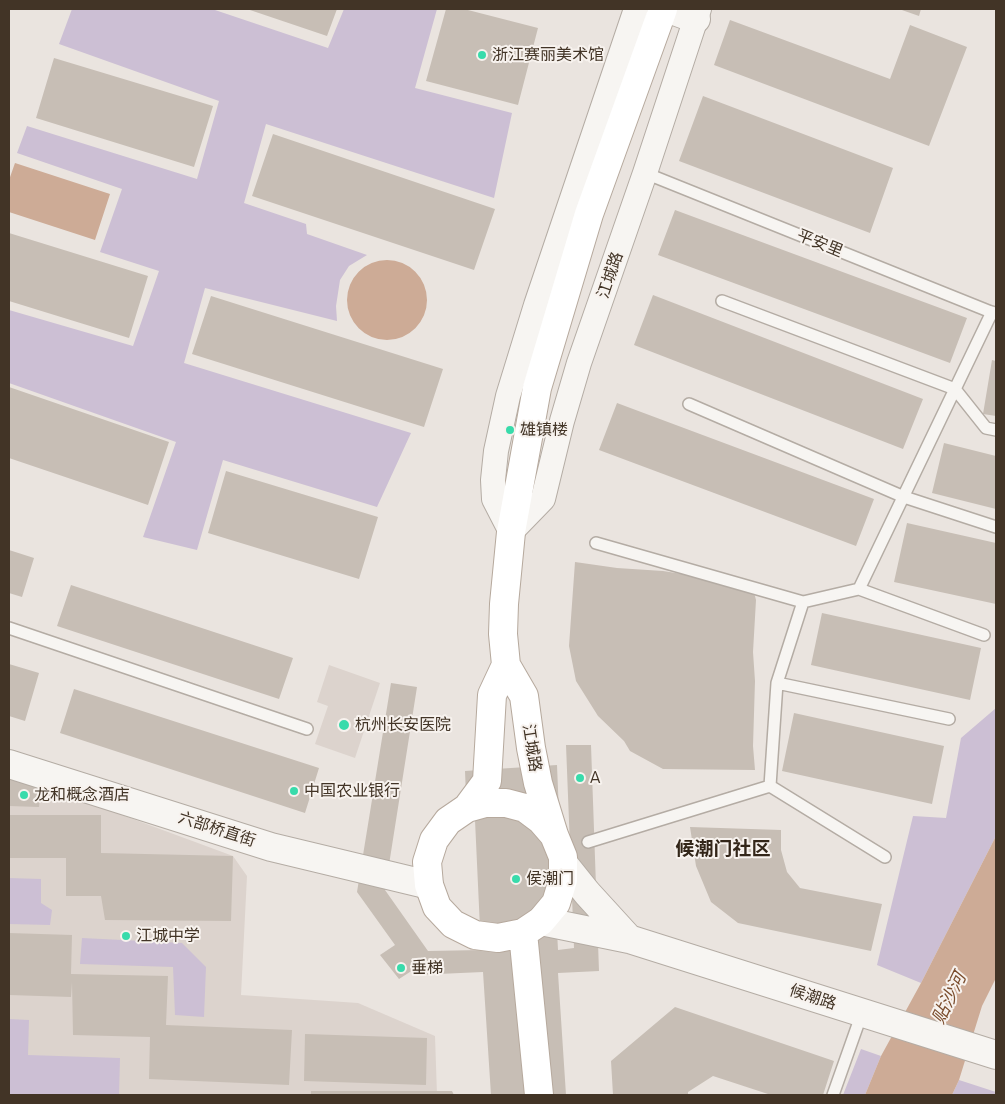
<!DOCTYPE html>
<html>
<head>
<meta charset="utf-8">
<style>
	body { margin:0 }
	#map { position:relative; width:1005px; height:1104px; overflow:hidden; background:#eae4df; font-family:Ubuntu,sans-serif }
	canvas { display:block }
	.frame { position:absolute; inset:0; border:10px solid #423426; pointer-events:none }
</style>
</head>
<body>
<div id="map">
<canvas width="1005" height="1104"></canvas>
<div class="frame"></div>
</div>
<script>
const ctx = document.querySelector('canvas').getContext('2d');
ctx.lineJoin = 'round';
function fillPath(path, color) { ctx.fillStyle = color; ctx.fill(path, 'evenodd'); }
const poly = rows => new Path2D(rows.map(r => 'M' + r).join(''));
function strokePath(path, color, width, dash) { ctx.strokeStyle = color; ctx.lineWidth = width; ctx.lineCap = dash ? 'butt' : 'round'; ctx.setLineDash(dash || []); ctx.stroke(path); }
function label(font, color, halo, rows, align = 'center') {
  ctx.font = font + ' Ubuntu,"Noto Sans SC",sans-serif'; ctx.lineWidth = 4; ctx.setLineDash([]); ctx.textBaseline = 'middle'; ctx.strokeStyle = halo; ctx.fillStyle = color; for (const [text, x, y, turn = 0] of rows) {
    ctx.save(); ctx.translate(x, y); ctx.rotate((+turn || 0) * Math.PI / 180); ctx.textAlign = isNaN(turn) ? turn : align; if (halo) ctx.strokeText(text, 0, 0); ctx.fillText(text, 0, 0); ctx.restore();
  }
}
fillPath(poly([
	[329,665,380,683,355,758,315,744,328,706,317,702],
	[9,776,41,785,233,856,247,876,241,995,358,1003,435,1036,437,1095,9,1095]
]), '#dcd3cd');
fillPath(poly([
	[72,9,212,9,328,48,344,9,437,9,415,88,512,113,494,198,266,124,244,203,306,224,307,234,367,255,349,266,340,280,336,306,337,321,205,288,184,363,411,433,377,507,223,460,197,550,143,537,176,442,9,383,9,310,133,346,159,271,100,252,122,189,17,153,27,126,197,179,219,101,59,44],
	[996,708,996,836,921,983,877,965,913,816,946,818,961,738],
	[9,878,41,879,41,903,52,910,50,925,9,924],
	[82,938,182,943,206,967,204,1017,175,1015,173,967,80,964],
	[9,1019,29,1020,28,1055,120,1058,119,1095,9,1095],
	[861,1049,881,1056,865,1095,843,1095],
	[959,1080,996,1092,996,1095,952,1095]
]), '#ccbfd4');
fillPath(poly([
	[15,163,110,194,95,240,9,212,9,180],
	'347 300a40 40 0 1 1 80 0a40 40 0 1 1-80 0Z',
	[996,836,996,978,982,1006,959,1080,952,1095,865,1095,881,1056,921,983]
]), '#cdab96');
fillPath(poly([
	[247,9,337,9,327,36],
	[446,9,464,9,538,28,518,105,426,81],
	[899,9,921,9,919,16],
	[730,20,890,79,910,25,967,47,929,146,714,65],
	[54,58,213,106,194,167,36,118],
	[703,96,893,168,870,233,679,161],
	[273,134,495,209,474,270,252,196],
	[675,210,967,318,950,363,658,255],
	[9,233,148,276,129,338,9,301],
	[653,295,923,399,903,449,634,345],
	[211,296,443,369,424,427,192,354],
	[992,360,996,361,996,416,983,414],
	[9,387,169,442,148,505,9,458],
	[617,403,874,499,856,546,599,450],
	[944,443,996,456,996,509,932,493],
	[226,471,378,517,359,579,208,533],
	[907,523,996,543,996,604,894,582],
	[9,550,34,558,22,597,9,593],
	[575,562,617,568,663,571,752,585,756,600,753,652,755,681,753,746,755,770,663,769,630,751,624,741,598,716,576,681,569,646],
	[71,585,293,658,279,699,57,626],
	[822,613,981,648,970,700,811,665],
	[9,664,39,673,25,721,9,716],
	[391,683,417,687,385,890,428,951,481,950,475,820,467,820,465,771,557,765,559,814,551,815,558,950,574,948,566,745,591,745,599,971,558,973,566,1095,491,1095,483,972,416,975,413,970,399,979,380,955,395,945,357,892],
	[74,689,319,768,305,813,60,733],
	[794,713,944,746,932,804,782,771],
	[9,776,41,785,39,807,9,806],
	[9,815,101,815,101,853,233,856,231,921,105,920,101,896,66,896,66,858,9,858],
	[690,827,781,830,781,850,787,872,800,888,882,904,871,951,738,923,711,902,696,866],
	[9,933,72,935,71,974,168,976,166,1025,292,1030,289,1085,149,1079,150,1037,73,1035,72,982,71,997,9,995],
	[675,1007,834,1061,823,1095,771,1095,713,1076,688,1092,688,1095,613,1095,611,1061],
	[305,1034,427,1038,426,1085,304,1081],
	[311,1091,452,1091,454,1095,311,1095]
]), '#c7beb5');
const service = poly([
	[645,173,996,314],
	[722,301,955,389,986,428,996,430],
	[689,404,904,497,996,527],
	[596,543,803,602],
	[859,589,984,635],
	[9,628,307,729],
	[777,683,949,719],
	[770,786,885,857],
	[588,842,770,786,777,683,803,602,859,589,992,312],
	[833,1095,862,1013]
]);
const minor = poly([
	[636,9,536,305,508,396,496,451,493,480,494,499,511,532,543,499,562,421,579,363,645,173,699,9]
]);
const tertiary = poly([
	[669,9,696,19],
	[9,764,271,847,429,885],
	[541,921,629,939,587,893,563,863],
	[629,939,996,1055]
]);
const primary = poly([
	[467,808,487,781,492,695,506,665],
	[554,835,541,820,525,808,506,803,485,803,467,808,448,821,434,840,427,862,429,885,437,907,453,924,475,935,498,938,523,933,541,921,556,903,563,880,563,857,554,835,538,783,531,748,524,696,506,665,503,634,504,604,511,532,537,388,589,214,663,9],
	[523,933,539,1095]
]);
strokePath(service, '#b4aca4', 14);
strokePath(minor, '#b4aca4', 26);
strokePath(tertiary, '#b4aca4', 30);
strokePath(primary, '#b6a99d', 30);
strokePath(service, '#f7f5f2', 11);
strokePath(minor, '#f7f5f2', 24);
strokePath(tertiary, '#f7f5f2', 28);
strokePath(primary, '#fff', 28);
for (const [x, y, r, color] of [
	[482,55,5,"#38dbab"],
	[510,430,5,"#38dbab"],
	[344,725,6,"#38dbab"],
	[580,778,5,"#38dbab"],
	[294,791,5,"#38dbab"],
	[24,795,5,"#38dbab"],
	[516,879,5,"#38dbab"],
	[126,936,5,"#38dbab"],
	[401,968,5,"#38dbab"]
]) { const dot = new Path2D(); dot.arc(x, y, r, 0, 2 * Math.PI); ctx.fillStyle = color; ctx.fill(dot); strokePath(dot, '#f7f2ee', 2); }
label('16px', '#423426', '#f7f2ee', [
	["浙江赛丽美术馆",492,55],
	["雄镇楼",520,430],
	["杭州长安医院",355,725],
	["A",590,778],
	["中国农业银行",304,791],
	["龙和概念酒店",34,795],
	["侯潮门",526,879],
	["江城中学",136,936],
	["垂梯",411,968]
], 'left');
label('16px', '#423426', '#f7f2ee', [
	["平安里",820,243,22],
	["江城路",610,275,-71],
	["江城路",532,748,81],
	["六部桥直街",217,829,18],
	["候潮路",813,997,18]
]);
label('italic 18px', '#7a4c2c', '#f7f2ee', [
	["贴沙河",949,998,-64]
]);
label('bold 19px', '#332619', '#f7f2ee', [
	["候潮门社区",723,849]
]);
</script>
</body>
</html>
